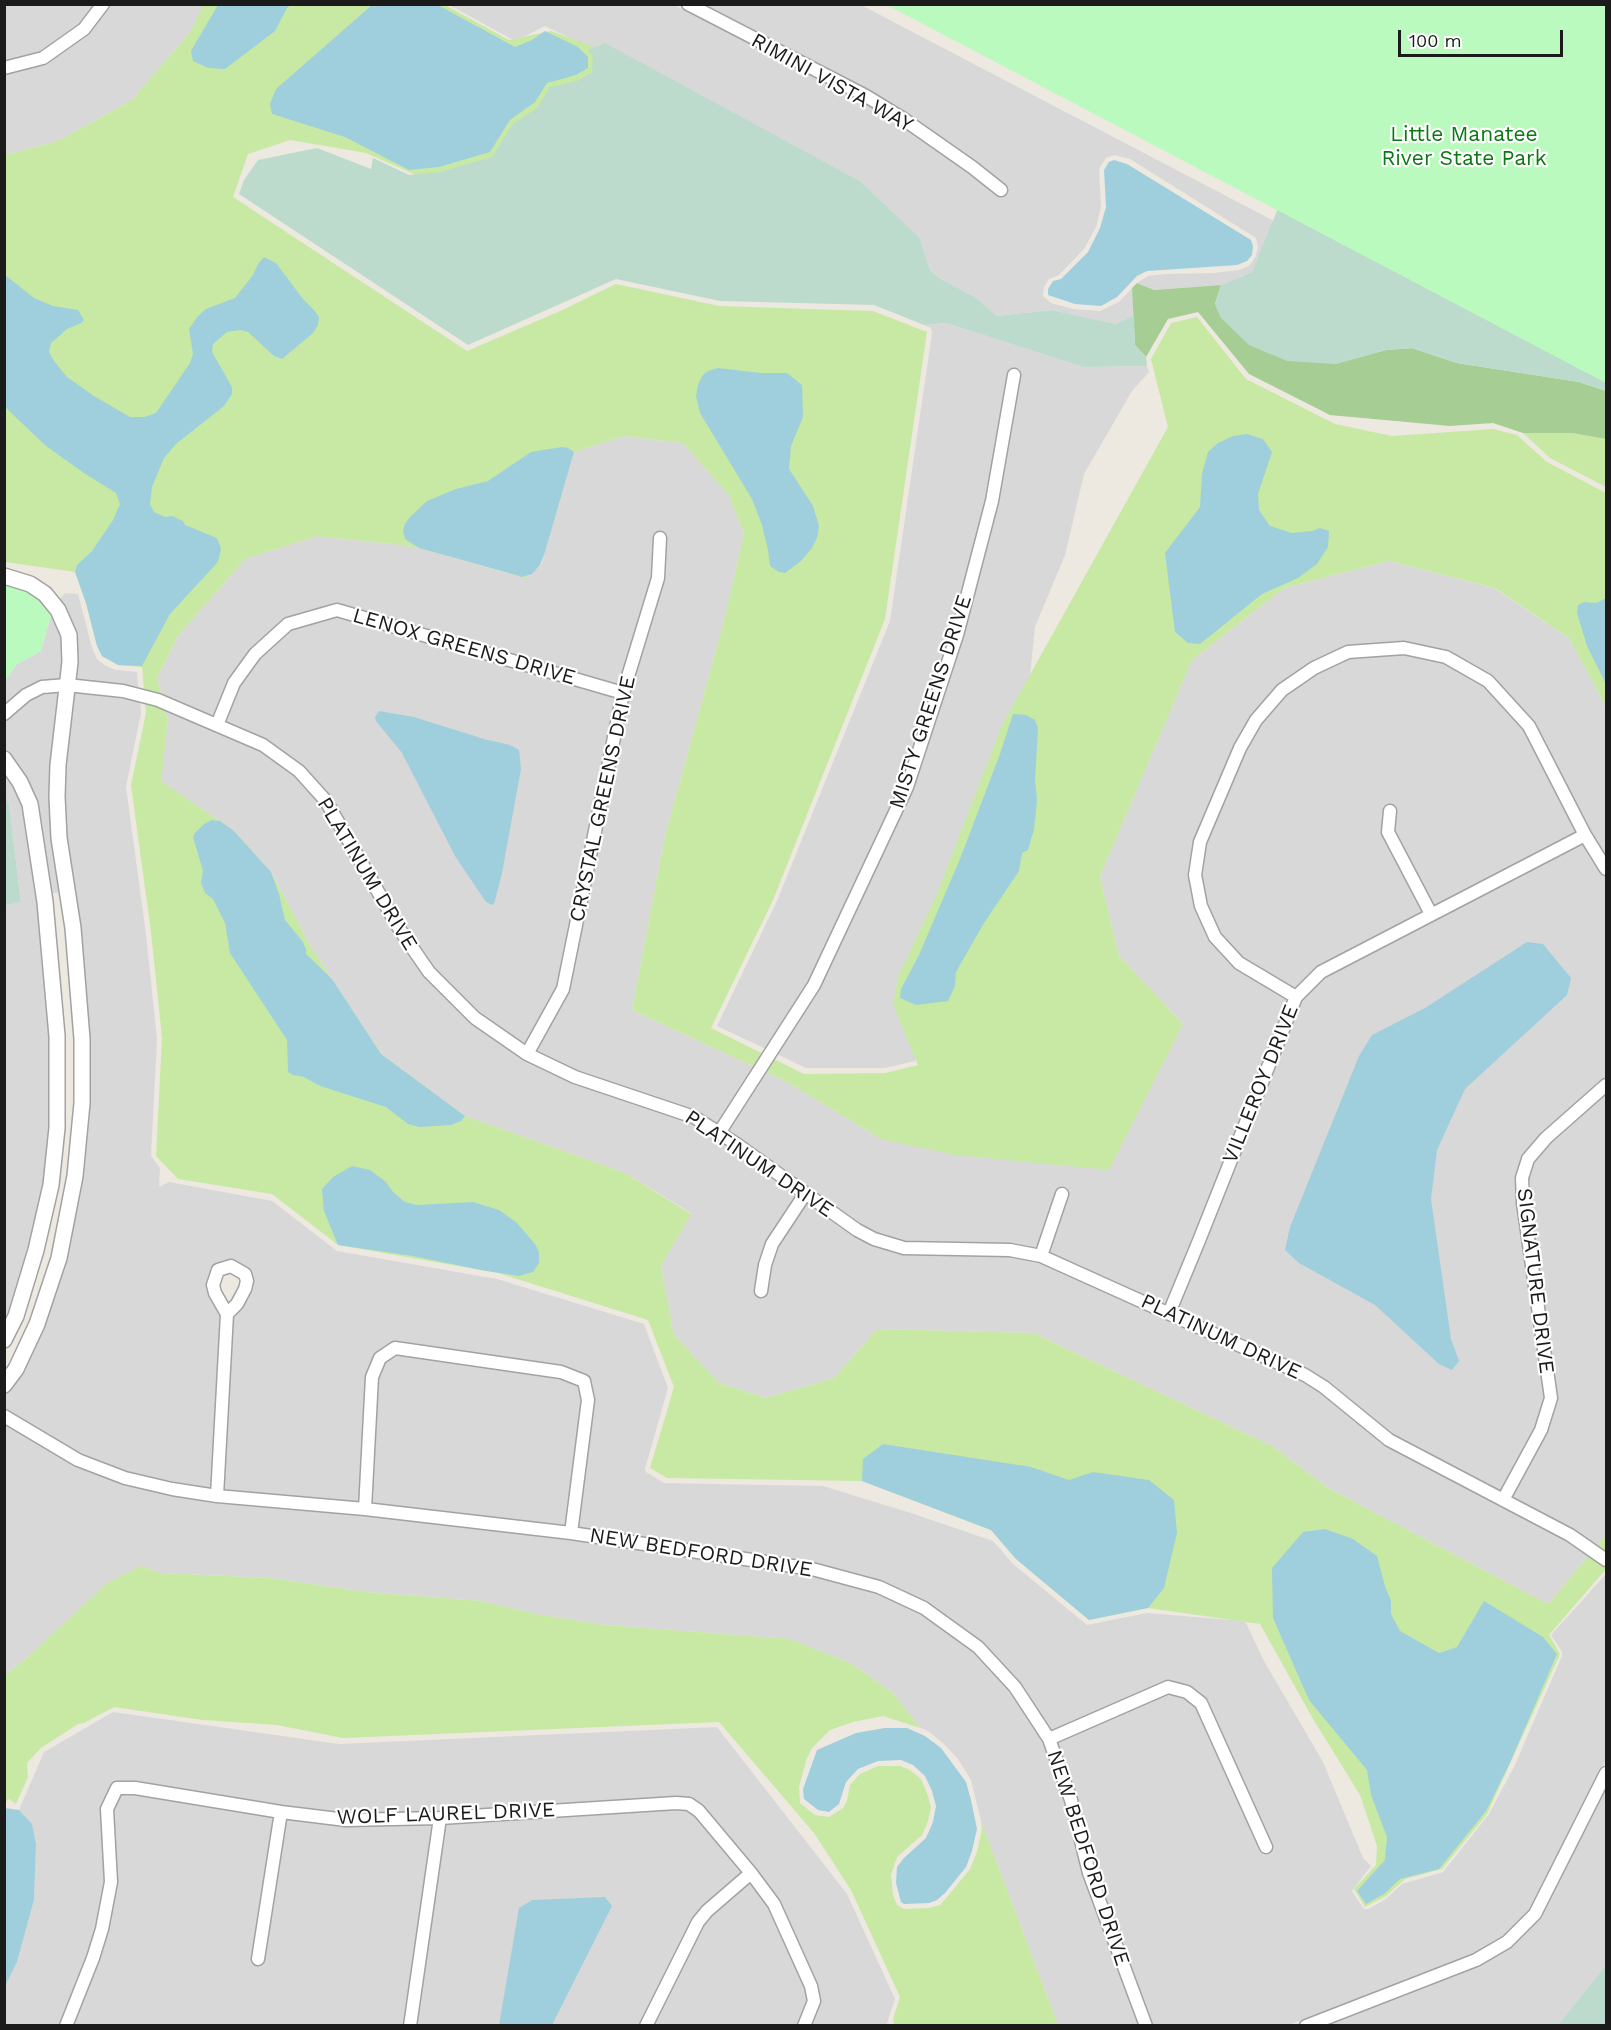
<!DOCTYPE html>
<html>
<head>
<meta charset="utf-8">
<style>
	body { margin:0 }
	#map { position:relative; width:1611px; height:2030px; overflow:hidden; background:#ede8e0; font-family:"Work Sans",sans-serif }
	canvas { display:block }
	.frame { position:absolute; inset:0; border:6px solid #1b1b1b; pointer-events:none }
	.scale { position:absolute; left:1398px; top:30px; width:165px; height:27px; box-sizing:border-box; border:3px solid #1b1b1b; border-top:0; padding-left:8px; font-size:18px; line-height:21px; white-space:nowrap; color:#1b1b1b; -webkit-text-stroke:4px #fff; paint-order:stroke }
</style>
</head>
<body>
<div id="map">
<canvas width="1611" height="2030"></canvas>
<div class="frame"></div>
<div class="scale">100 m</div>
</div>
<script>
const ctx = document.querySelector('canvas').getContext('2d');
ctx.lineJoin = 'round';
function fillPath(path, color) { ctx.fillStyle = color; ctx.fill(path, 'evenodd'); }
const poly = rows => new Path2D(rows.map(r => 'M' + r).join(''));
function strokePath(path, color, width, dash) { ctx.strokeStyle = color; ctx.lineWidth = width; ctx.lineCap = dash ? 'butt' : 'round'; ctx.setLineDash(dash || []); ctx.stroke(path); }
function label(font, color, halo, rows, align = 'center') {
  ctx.font = font + ' "Work Sans",sans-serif'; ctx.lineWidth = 4.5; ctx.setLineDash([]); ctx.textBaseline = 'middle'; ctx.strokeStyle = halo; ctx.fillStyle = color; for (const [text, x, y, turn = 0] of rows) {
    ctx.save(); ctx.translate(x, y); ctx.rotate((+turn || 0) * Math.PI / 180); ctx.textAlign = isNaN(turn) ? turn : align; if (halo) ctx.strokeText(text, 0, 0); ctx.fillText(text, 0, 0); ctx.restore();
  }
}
fillPath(poly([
	[5,5,203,5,191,31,132,100,58,141,5,155],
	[449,5,674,5,863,102,898,124,969,172,1002,198,1009,188,975,162,905,113,869,91,702,5,861,5,1274,221,1252,272,1221,285,1154,290,1137,283,1148,276,1165,274,1215,273,1239,270,1249,266,1256,256,1258,247,1256,238,1130,159,1114,155,1106,158,1099,169,1101,207,1096,227,1084,249,1059,275,1049,279,1044,287,1043,296,1051,303,1073,309,1100,311,1119,302,1132,288,1134,315,1116,324,1052,310,997,316,975,297,939,278,930,270,919,237,860,181,605,44,588,50,580,43,545,26,515,41],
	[946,323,1083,367,1147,366,1149,372,1132,391,1084,474,1065,555,1035,627,1026,715,926,1042,915,1061,885,1068,806,1068,777,1054,819,988,913,789,963,637,997,503,1020,369,1009,368,986,500,951,634,902,785,809,982,766,1049,717,1026,777,901,890,621,932,333,931,328,924,325],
	[624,436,683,443,728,494,744,533,724,621,665,836,632,1010,789,1083,881,1139,1183,1024,1119,956,1100,876,1192,660,1284,588,1389,561,1494,588,1569,638,1606,707,1606,1535,1548,1604,1328,1488,1272,1446,1033,1333,877,1329,834,1378,766,1398,719,1383,674,1335,661,1266,691,1213,625,1173,465,1116,381,1054,311,947,271,872,234,831,160,781,168,720,157,678,178,636,245,559,317,536,393,544,419,548,522,577,527,577,541,565,574,452],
	[65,593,78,594,92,648,97,659,106,666,116,670,137,672,138,687,74,679,72,624,59,600],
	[52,612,63,637,62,679,41,680,31,685,5,707,5,681,17,664,41,651],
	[61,691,61,892,50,894,16,764,5,749,4,722,29,700,43,693],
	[72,692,140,701,141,713,126,787,146,934,157,1039,151,1156,160,1168,159,1187,169,1182,272,1201,337,1251,497,1279,644,1324,668,1388,645,1469,646,1472,664,1483,823,1486,914,1514,993,1541,1013,1564,1087,1625,1147,1613,1243,1621,1246,1623,1264,1661,1323,1762,1363,1858,1371,1866,1352,1891,1364,1909,1368,1909,1386,1899,1402,1884,1443,1872,1489,1814,1514,1767,1562,1656,1562,1652,1551,1635,1606,1574,1606,1760,1530,1910,1504,1936,1474,1954,1289,2025,1153,2025,1095,1871,1077,1798,1056,1742,1168,1693,1184,1697,1196,1707,1264,1856,1274,1849,1206,1700,1190,1686,1167,1681,1051,1731,1020,1683,982,1642,928,1603,882,1581,813,1563,578,1527,594,1398,590,1379,587,1375,563,1366,397,1342,393,1343,377,1353,360,1502,223,1491,233,1317,252,1278,249,1269,233,1260,223,1260,216,1264,209,1274,207,1284,210,1297,221,1316,211,1489,127,1472,81,1454,5,1408,4,1395,26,1366,55,1298,67,1250,88,1038,81,927,75,904,65,837,62,796],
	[5,769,15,785,24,807,38,898,47,991,52,1128,45,1184,22,1277,5,1318,4,905,21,901,9,805,5,794],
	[396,1355,559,1378,579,1386,582,1401,566,1526,372,1504,378,1378,384,1362],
	[4,1423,76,1466,123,1484,170,1495,211,1503,365,1516,570,1539,810,1575,877,1593,921,1614,974,1652,1010,1691,1043,1742,1066,1802,1140,2025,1058,2025,981,1821,971,1780,958,1759,944,1744,928,1731,920,1728,893,1693,852,1664,789,1639,605,1625,535,1614,481,1601,367,1592,270,1578,160,1573,141,1566,5,1675],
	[113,1712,339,1744,717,1727,847,1894,895,1999,886,2026,5,2026,5,1986,17,1962,34,1900,36,1844,31,1824,19,1810,44,1752],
	[1606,1785,1606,1965,1558,2025,1323,2026,1477,1966,1511,1946]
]), '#d9d8d8');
fillPath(poly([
	[203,4,445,5,509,40,551,31,613,54,497,159,430,181,366,153,290,140,248,154,233,197,467,351,558,312,616,284,719,306,873,311,927,332,885,619,773,900,711,1028,804,1074,885,1073,918,1065,893,1005,898,977,936,896,1002,725,1168,427,1151,359,1171,323,1197,317,1246,379,1335,424,1392,436,1493,429,1517,435,1547,462,1606,493,1606,707,1569,638,1495,588,1389,561,1284,588,1192,660,1100,876,1119,956,1183,1024,1109,1170,955,1155,881,1139,789,1083,632,1010,665,836,724,621,744,533,728,494,683,443,624,436,574,452,540,565,527,577,522,577,419,548,393,544,317,536,245,559,178,636,157,678,168,720,161,781,234,831,271,872,311,947,381,1054,465,1116,625,1173,691,1214,661,1266,674,1335,719,1383,766,1398,834,1378,877,1329,1033,1333,1272,1446,1328,1488,1548,1604,1606,1535,1606,1569,1549,1635,1560,1654,1487,1814,1442,1869,1405,1879,1386,1896,1365,1907,1354,1889,1376,1865,1377,1846,1360,1795,1313,1719,1260,1624,1148,1608,1089,1620,1016,1559,991,1530,862,1481,667,1478,650,1468,674,1387,648,1320,498,1273,338,1245,272,1194,178,1179,156,1156,162,1038,151,932,131,785,146,713,142,667,118,665,102,656,97,646,86,603,75,572,5,562,5,155,58,141,132,100,191,31],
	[1523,433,1572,433,1606,439,1606,487,1550,458],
	[141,1566,160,1573,270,1578,367,1592,481,1601,536,1614,605,1625,790,1639,852,1664,893,1693,920,1728,883,1716,853,1722,830,1730,812,1748,807,1758,799,1787,800,1803,815,1815,829,1817,843,1808,847,1801,850,1785,860,1774,878,1766,900,1766,910,1770,921,1779,927,1793,931,1807,928,1821,922,1835,897,1857,891,1875,893,1895,897,1905,904,1909,929,1908,940,1905,948,1896,970,1869,977,1852,982,1829,981,1821,1058,2025,894,2025,893,2019,900,1997,851,1890,814,1833,719,1722,343,1738,277,1725,203,1720,114,1707,84,1723,78,1724,41,1748,27,1763,28,1777,16,1804,9,1799,5,1802,5,1675,29,1656,107,1583]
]), '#c7e9a4');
fillPath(poly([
	[1137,283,1154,290,1221,285,1215,304,1335,364,1386,350,1412,348,1457,363,1579,382,1606,391,1606,439,1572,433,1523,433,1493,423,1450,426,1330,415,1249,374,1198,312,1168,319,1146,357,1135,345,1132,288]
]), '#a6cd94');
fillPath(poly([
	[605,43,860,181,919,237,930,270,939,278,975,297,997,316,1052,310,1116,324,1134,315,1135,345,1146,357,1147,366,1083,367,946,323,924,325,874,305,720,301,616,279,468,345,239,194,244,180,258,160,317,148,371,169,373,158,409,175,440,172,492,157,513,124,538,107,550,87,577,81,592,72,593,56,588,50],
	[1288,184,1606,208,1606,391,1579,382,1457,363,1412,348,1386,350,1335,364,1287,361,1249,345,1221,318,1215,305,1221,285,1252,272],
	[5,794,9,805,21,902,5,905],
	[1606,1965,1606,2025,1558,2025]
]), '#bddbcd');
fillPath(poly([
	[887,5,1606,5,1606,383],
	[5,582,34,593,52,612,41,651,17,664,5,681]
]), '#bbfabe');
fillPath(poly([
	[218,5,218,4,291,5,287,8,275,31,225,69,208,68,193,61,191,51],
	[372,5,438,5,515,47,532,40,545,31,578,47,588,57,588,68,576,75,547,83,535,102,510,120,490,152,439,167,409,170,345,137,272,114,270,104,276,89],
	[1114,160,1127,164,1251,240,1253,246,1252,255,1247,261,1237,265,1147,271,1137,276,1117,297,1101,306,1075,304,1048,295,1048,289,1053,281,1061,279,1088,252,1100,228,1106,207,1104,170,1109,162],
	[264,257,276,263,303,299,314,310,319,317,318,325,313,333,282,359,274,356,248,332,240,330,227,332,213,344,212,352,232,387,232,394,224,406,176,444,164,458,152,487,150,504,154,512,165,517,172,516,183,521,185,525,217,538,221,549,219,558,217,563,170,614,142,666,118,665,102,656,97,646,86,603,75,572,77,565,92,551,113,520,120,504,116,493,84,473,46,446,5,407,5,275,34,298,53,306,78,310,84,320,81,323,67,329,51,343,49,352,54,361,67,377,94,396,130,417,144,417,156,413,190,363,193,354,189,329,198,316,206,309,235,298,253,275,258,264],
	[718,368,761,373,787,373,802,385,803,417,791,446,789,469,813,506,819,526,817,538,812,548,801,561,785,573,779,572,770,566,768,550,762,525,752,499,700,413,696,396,698,385,702,376,708,371],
	[1247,434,1263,439,1272,452,1258,494,1259,510,1270,526,1292,533,1312,531,1320,528,1329,531,1328,547,1317,564,1298,578,1262,594,1200,644,1188,643,1175,632,1165,553,1200,507,1202,474,1208,452,1218,443,1233,436],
	[562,447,568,448,574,452,545,552,540,565,532,574,522,577,509,573,419,548,405,539,403,530,405,524,410,517,427,501,456,489,488,481,531,452],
	[1606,598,1606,684,1587,646,1577,613,1578,605,1584,602,1596,603],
	[379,711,414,717,484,739,510,745,519,750,521,769,502,873,494,904,492,905,486,902,455,856,402,753,376,721,375,717],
	[1013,714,1026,715,1035,720,1038,728,1035,780,1037,800,1034,829,1028,850,1022,853,1019,871,984,923,956,972,955,986,948,1001,916,1005,900,998,901,989,919,955,960,859,1000,754],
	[212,820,220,821,234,831,271,872,279,894,285,920,303,942,306,949,306,954,332,979,381,1054,465,1116,461,1121,451,1125,420,1127,408,1124,386,1107,320,1086,304,1077,293,1075,288,1072,287,1040,230,953,225,923,213,899,205,893,201,883,203,871,193,837,195,833,204,824],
	[1527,942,1543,944,1571,978,1567,995,1465,1089,1437,1150,1431,1199,1451,1339,1459,1361,1452,1370,1439,1364,1375,1305,1299,1263,1285,1250,1290,1227,1359,1056,1372,1035,1425,1008],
	[352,1166,370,1170,386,1182,393,1192,405,1202,417,1205,473,1202,499,1210,517,1223,535,1244,539,1252,539,1263,533,1272,519,1276,481,1270,413,1256,338,1245,324,1211,322,1189,333,1177],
	[883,1444,1031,1467,1069,1480,1093,1472,1149,1480,1174,1500,1177,1533,1164,1588,1148,1608,1089,1620,1016,1559,991,1530,862,1481,863,1459],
	[1325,1529,1353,1539,1377,1556,1385,1586,1391,1601,1391,1614,1400,1631,1439,1653,1457,1647,1484,1601,1543,1637,1557,1654,1509,1765,1486,1811,1439,1869,1400,1879,1384,1894,1366,1904,1357,1891,1385,1860,1387,1837,1371,1795,1367,1770,1309,1700,1273,1618,1272,1568,1303,1532],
	[885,1728,907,1728,925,1736,941,1748,966,1782,971,1800,977,1829,972,1851,966,1867,945,1893,937,1900,929,1903,904,1904,901,1902,896,1883,897,1867,904,1858,926,1838,933,1822,936,1806,932,1791,925,1776,913,1765,901,1760,878,1761,858,1769,846,1782,839,1804,829,1812,818,1810,804,1799,803,1789,817,1750,856,1733],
	[5,1808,19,1810,32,1824,36,1844,34,1900,17,1962,5,1986],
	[605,1897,612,1906,552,2025,499,2025,519,1908,532,1900]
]), '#9fcfdc');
const minor = poly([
	[688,4,866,96,902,118,972,167,1001,190],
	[4,68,43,58,84,29,103,4],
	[4,714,26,695,42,687,67,685,123,691,158,700,263,745,299,771,326,801,400,930,429,972,475,1018,527,1054,575,1077,694,1117,735,1143,857,1230,874,1239,904,1248,1010,1250,1041,1256,1305,1375,1324,1387,1389,1440,1570,1535,1606,1560],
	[217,725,234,683,255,654,288,624,337,610,623,693],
	[1390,811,1388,832,1431,914],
	[1296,997,1239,963,1215,937,1201,906,1195,875,1200,842,1240,748,1256,720,1282,690,1314,668,1348,652,1404,648,1446,657,1488,681,1529,726,1585,835,1606,869],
	[527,1054,563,989,623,693,658,578,660,538],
	[719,1133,814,985,907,787,957,635,992,501,1014,375],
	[1041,1256,1062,1194],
	[761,1291,765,1265,772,1244,805,1194],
	[1169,1313,1198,1243,1296,997,1321,972,1585,835],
	[4,1416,78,1460,125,1478,172,1489,217,1496,365,1509,571,1533,812,1569,879,1587,924,1608,978,1647,1015,1687,1049,1739,1071,1800,1089,1873,1146,2026],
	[217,1496,227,1314,237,1304,245,1289,247,1281,245,1274,231,1266,218,1270,213,1285,215,1293,227,1314],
	[1503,1500,1541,1430,1551,1398,1523,1203,1522,1178,1528,1159,1546,1138,1606,1085],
	[365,1509,372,1377,380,1358,395,1348,561,1372,584,1381,588,1400,571,1533],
	[1049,1739,1168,1687,1187,1692,1201,1703,1266,1847],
	[258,1959,281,1812],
	[66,2026,93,1958,102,1929,111,1882,107,1809,117,1788,135,1788,281,1812,346,1820,440,1818,676,1803,689,1804,699,1811,751,1873,774,1904,811,1986,814,2001,804,2026],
	[410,2026,440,1818],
	[646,2026,698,1922,707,1911,751,1873],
	[1306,2026,1476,1960,1507,1942,1535,1914,1606,1773]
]);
const tertiary = poly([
	[4,576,30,584,45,594,58,610,69,635,70,662,58,765,57,797,59,838,73,928,82,1039,82,1103,75,1176,59,1258,37,1324,16,1369,4,1385],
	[4,759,20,782,30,804,45,902,57,1036,57,1128,51,1185,36,1250,16,1316,4,1340]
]);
strokePath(minor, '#a2a2a2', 15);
strokePath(tertiary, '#a2a2a2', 18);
strokePath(minor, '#fff', 12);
strokePath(tertiary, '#fff', 15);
label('21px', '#1b1b1b', '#fff', [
	["RIMINI VISTA WAY",832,83,29],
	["LENOX GREENS DRIVE",464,647,16],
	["MISTY GREENS DRIVE",931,702,-72],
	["CRYSTAL GREENS DRIVE",603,799,-78],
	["PLATINUM DRIVE",367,874,59],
	["VILLEROY DRIVE",1261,1084,-68],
	["PLATINUM DRIVE",759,1164,34],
	["SIGNATURE DRIVE",1535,1281,83],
	["PLATINUM DRIVE",1221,1337,25],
	["NEW BEDFORD DRIVE",701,1553,9],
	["WOLF LAUREL DRIVE",446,1814,-2],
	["NEW BEDFORD DRIVE",1088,1858,72]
]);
label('21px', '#0a7911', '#fff', [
	["Little Manatee",1464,135],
	["River State Park",1464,159]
]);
</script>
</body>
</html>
